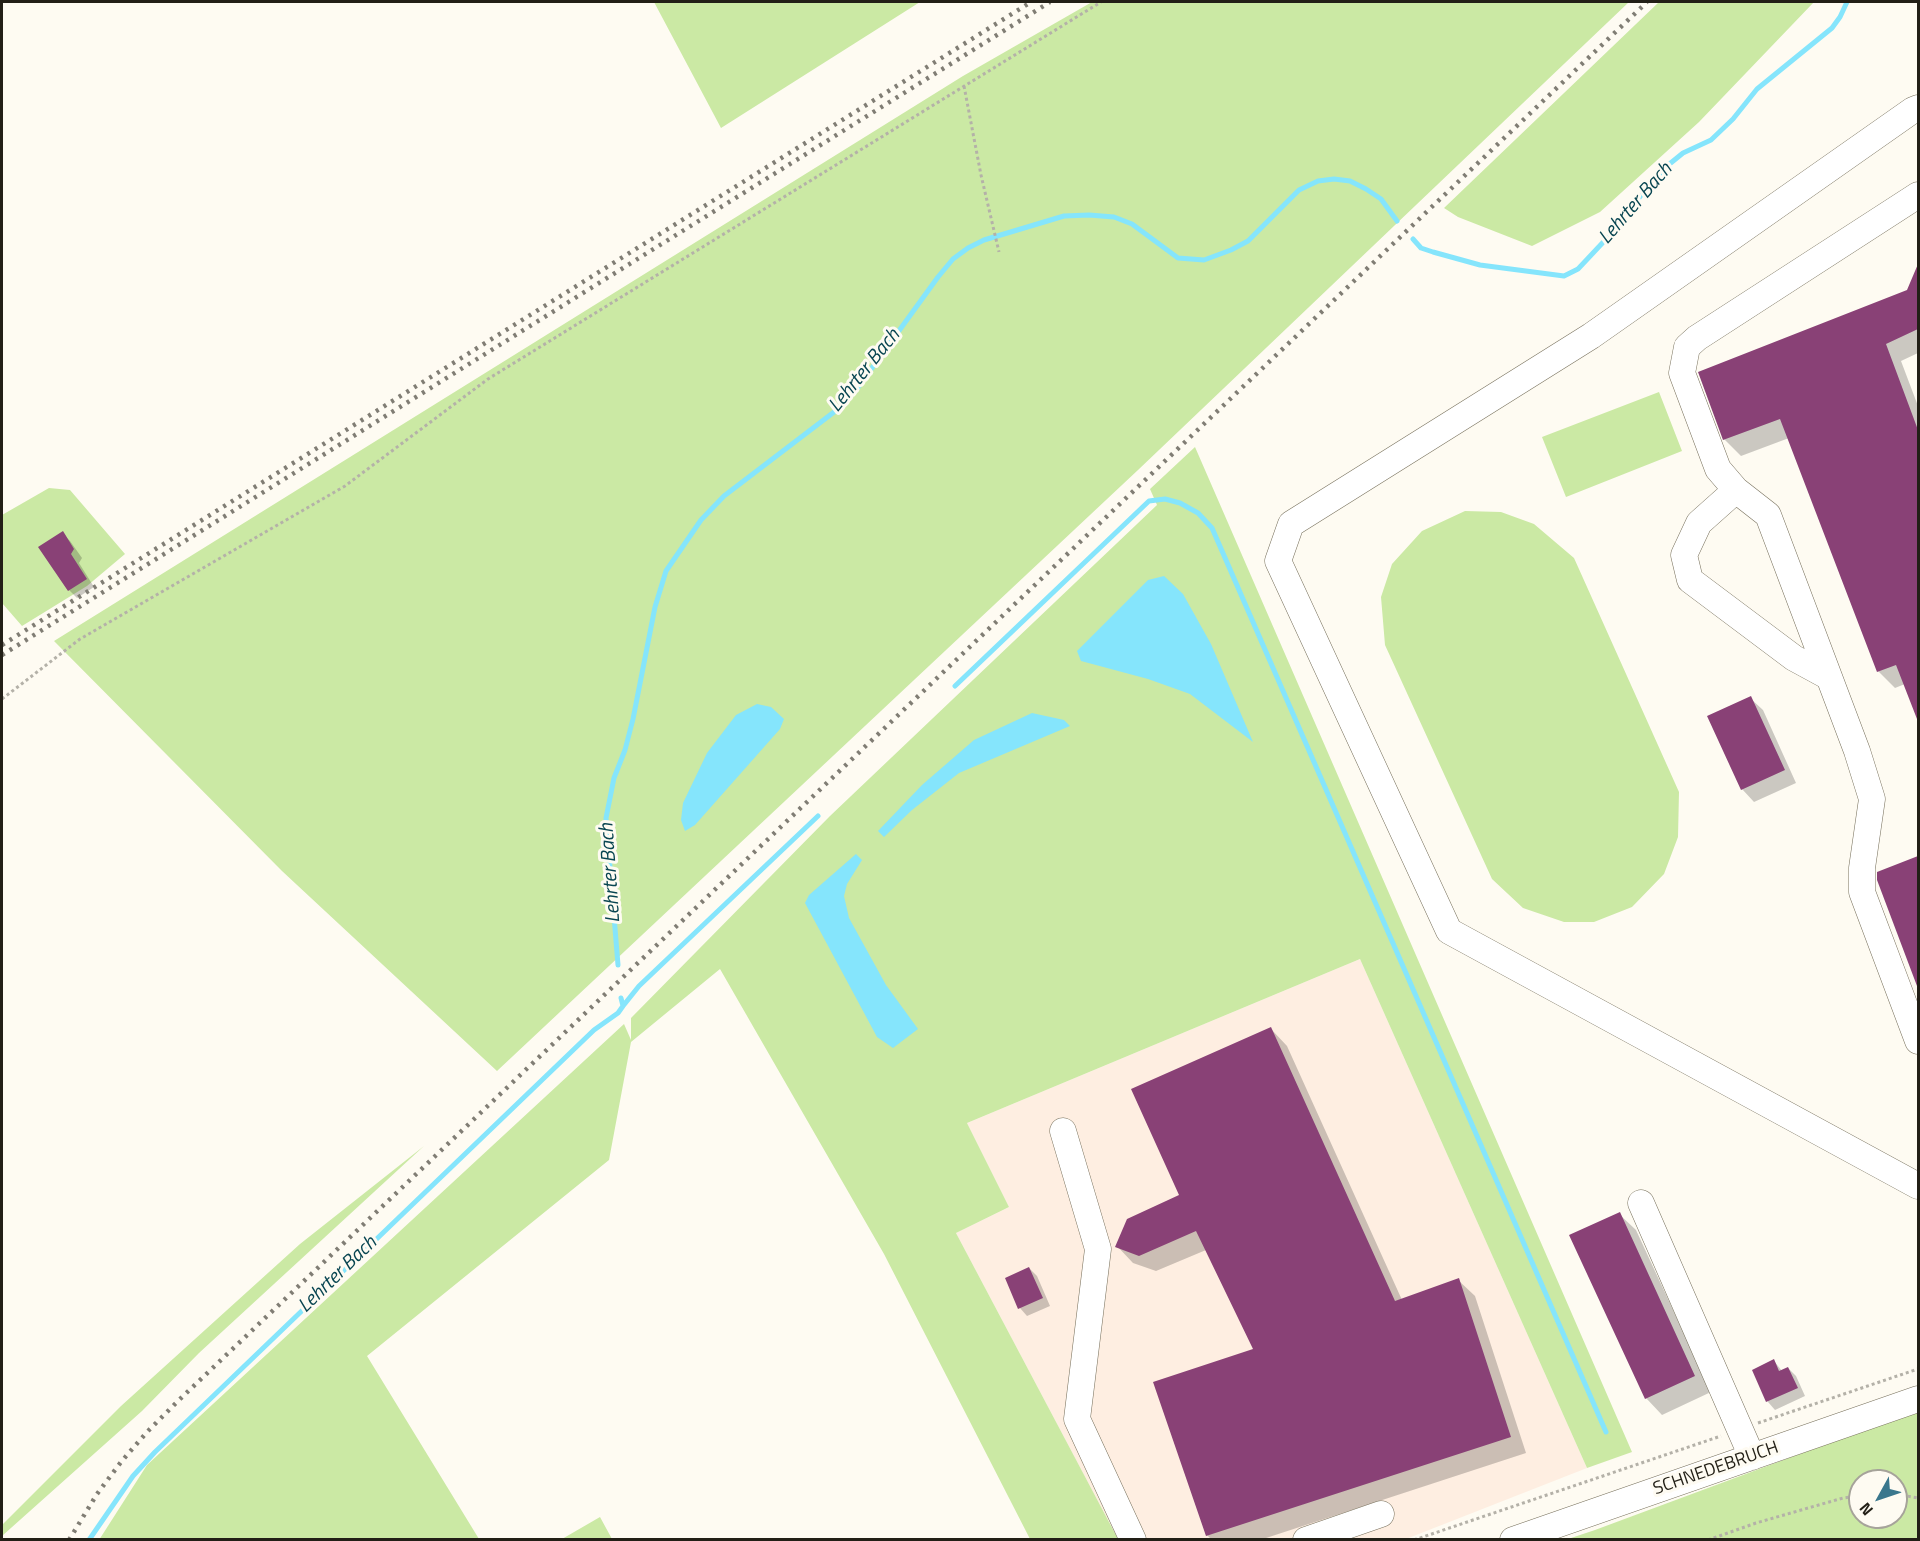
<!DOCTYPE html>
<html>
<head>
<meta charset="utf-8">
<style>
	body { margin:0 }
	#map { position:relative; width:1920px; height:1541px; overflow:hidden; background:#fefbf2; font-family:"Titillium Web",sans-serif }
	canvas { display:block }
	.frame { position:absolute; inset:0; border:3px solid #221f16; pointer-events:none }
	.north { position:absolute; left:1848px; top:1469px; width:60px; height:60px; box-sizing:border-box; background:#fefbf2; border:2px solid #a6a39a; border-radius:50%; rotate:230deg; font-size:16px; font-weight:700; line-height:24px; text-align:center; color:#221f16 }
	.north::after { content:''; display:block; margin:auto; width:21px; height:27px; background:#3a778d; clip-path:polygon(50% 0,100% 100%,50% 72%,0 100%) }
</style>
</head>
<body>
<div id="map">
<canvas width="1920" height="1541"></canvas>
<div class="frame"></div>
<div class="north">N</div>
</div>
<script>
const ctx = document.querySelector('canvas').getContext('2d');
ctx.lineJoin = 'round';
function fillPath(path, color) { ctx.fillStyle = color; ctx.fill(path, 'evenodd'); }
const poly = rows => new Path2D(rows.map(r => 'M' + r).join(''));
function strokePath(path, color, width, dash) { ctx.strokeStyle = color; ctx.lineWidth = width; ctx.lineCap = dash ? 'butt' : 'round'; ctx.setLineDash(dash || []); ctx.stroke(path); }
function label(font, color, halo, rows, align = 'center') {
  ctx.font = font + ' "Titillium Web",sans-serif'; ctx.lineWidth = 6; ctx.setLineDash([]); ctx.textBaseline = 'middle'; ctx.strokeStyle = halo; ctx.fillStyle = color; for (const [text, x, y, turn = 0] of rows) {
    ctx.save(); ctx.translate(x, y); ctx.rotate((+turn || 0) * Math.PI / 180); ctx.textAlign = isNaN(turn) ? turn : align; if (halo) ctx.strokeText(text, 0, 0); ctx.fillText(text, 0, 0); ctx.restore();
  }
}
fillPath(poly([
	[1360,959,1587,1468,1406,1539,1118,1539,956,1233,1009,1207,967,1123]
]), '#feeee1');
fillPath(poly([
	[654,2,920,2,721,128],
	[1092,2,1629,2,1138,470,497,1071,282,871,54,641,963,76],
	[1659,2,1814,2,1699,122,1600,212,1532,246,1458,217,1444,208],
	[1659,392,1682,451,1566,497,1542,437],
	[1195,447,1632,1452,1587,1468,1360,959,967,1123,1009,1207,956,1233,1118,1539,1030,1539,884,1254,720,969,631,1042,609,1160,367,1356,479,1539,99,1540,147,1465,624,1024,631,1040,631,1018,830,816,1157,505,1150,489],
	[49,488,70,490,125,554,87,586,22,626,2,603,2,515],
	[1465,511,1501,512,1534,524,1574,558,1679,792,1678,837,1664,874,1632,907,1594,922,1564,922,1523,908,1492,879,1385,645,1381,597,1392,564,1422,531],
	[424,1146,199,1353,142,1411,2,1536,2,1525,121,1406,300,1244],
	[1918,1410,1918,1539,1565,1540,1595,1530],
	[1860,1481,1896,1481,1896,1517,1860,1517],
	[600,1517,612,1539,562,1539]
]), '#cbe9a4');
fillPath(poly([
	[1164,576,1183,594,1211,644,1253,742,1190,694,1148,679,1081,661,1077,651,1148,580],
	[757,704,771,707,784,719,780,729,695,825,685,831,681,820,683,803,707,753,736,715],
	[1032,713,1064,720,1070,726,959,773,912,810,884,837,878,831,922,785,974,740],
	[856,854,862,860,847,884,844,896,849,918,886,985,918,1029,893,1048,877,1037,805,903,809,895]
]), '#85e5fc');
fillPath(poly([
	[1918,268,1918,353,1901,361,1918,406,1918,718,1905,684,1895,688,1878,671,1789,438,1741,456,1724,439,1908,291],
	[62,533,70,541,82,558,79,563,94,587,77,598,69,590,40,547],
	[1750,698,1763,710,1796,783,1754,802,1742,789],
	[1917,858,1918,859,1918,985,1878,880],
	[1271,1029,1287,1046,1402,1300,1458,1280,1475,1296,1526,1453,1260,1540,1212,1540,1207,1535,1255,1350,1206,1250,1156,1271,1133,1263,1117,1246,1181,1196],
	[1619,1214,1636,1230,1711,1392,1662,1415,1646,1398],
	[1029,1268,1037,1276,1050,1306,1027,1316,1020,1308],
	[1774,1361,1782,1371,1788,1368,1796,1376,1805,1396,1775,1410,1768,1402,1754,1371]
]), '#0003');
strokePath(poly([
	[1413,239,1421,248,1433,252,1480,265,1564,276,1578,269,1624,220,1641,195,1667,166,1683,153,1711,140,1733,119,1757,89,1832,28,1840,17,1847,2],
	[955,686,1149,501,1165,499,1180,503,1198,513,1212,528,1606,1432],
	[618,965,606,818,614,778,625,750,633,719,655,607,666,571,701,520,724,496,838,409,856,390,938,277,953,259,968,248,984,240,1064,216,1089,215,1114,217,1132,224,1178,258,1204,260,1231,250,1248,241,1299,190,1318,181,1334,179,1350,181,1366,189,1381,199,1397,221],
	[623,1006,639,986,818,816],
	[89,1540,133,1476,155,1452,594,1030,618,1013,623,1006,621,998]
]), '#85e5fc', 5);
fillPath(poly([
	[1918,264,1918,329,1886,344,1918,430,1917,719,1896,665,1877,672,1780,419,1723,440,1698,372,1907,290],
	[63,531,74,549,71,554,87,579,68,591,38,547],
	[1751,696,1785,770,1741,790,1707,716],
	[1918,856,1918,986,1917,986,1877,880,1877,872],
	[1271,1027,1395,1301,1459,1278,1511,1437,1206,1536,1153,1382,1253,1349,1196,1231,1139,1256,1115,1247,1127,1219,1179,1195,1131,1089],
	[1620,1212,1695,1376,1645,1399,1569,1235],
	[1029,1267,1043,1298,1018,1309,1005,1278],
	[1774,1359,1779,1371,1788,1367,1798,1388,1766,1402,1752,1370]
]), '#894176');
const minor = poly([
	[1918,108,1913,110,1591,336,1291,524,1278,561,1449,931,1918,1186],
	[1918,195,1697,338,1687,347,1682,373,1718,469,1736,490,1768,515,1857,751,1872,799,1862,868,1862,892,1918,1041],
	[1736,490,1699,523,1684,555,1690,580,1794,658,1829,677],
	[1063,1131,1098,1249,1077,1419,1133,1540],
	[1641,1203,1752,1457],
	[1306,1540,1381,1514],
	[1513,1540,1918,1399]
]);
strokePath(minor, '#77705c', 27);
strokePath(poly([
	[964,86,981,175,999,252],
	[2,699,80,639,345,486,488,379,1101,2],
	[1758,1423,1918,1369],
	[1896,1494,1918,1498],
	[1414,1540,1721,1436],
	[1708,1540,1756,1523,1843,1498,1860,1496]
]), '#b4b1a8', 3, [3, 3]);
strokePath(minor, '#fff', 26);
strokePath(poly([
	[2,645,1031,2],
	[2,655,1050,2],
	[69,1540,97,1494,121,1462,147,1432,179,1400,1647,2]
]), '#807d74', 4.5, [3, 6]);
label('18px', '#221f16', '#fefbf2', [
	["SCHNEDEBRUCH",1716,1469,-19]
]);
label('italic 20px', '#084551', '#fefbf2', [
	["Lehrter Bach",1636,204,-49],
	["Lehrter Bach",865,371,-51],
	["Lehrter Bach",611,873,-94],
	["Lehrter Bach",338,1275,-44]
]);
</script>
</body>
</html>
